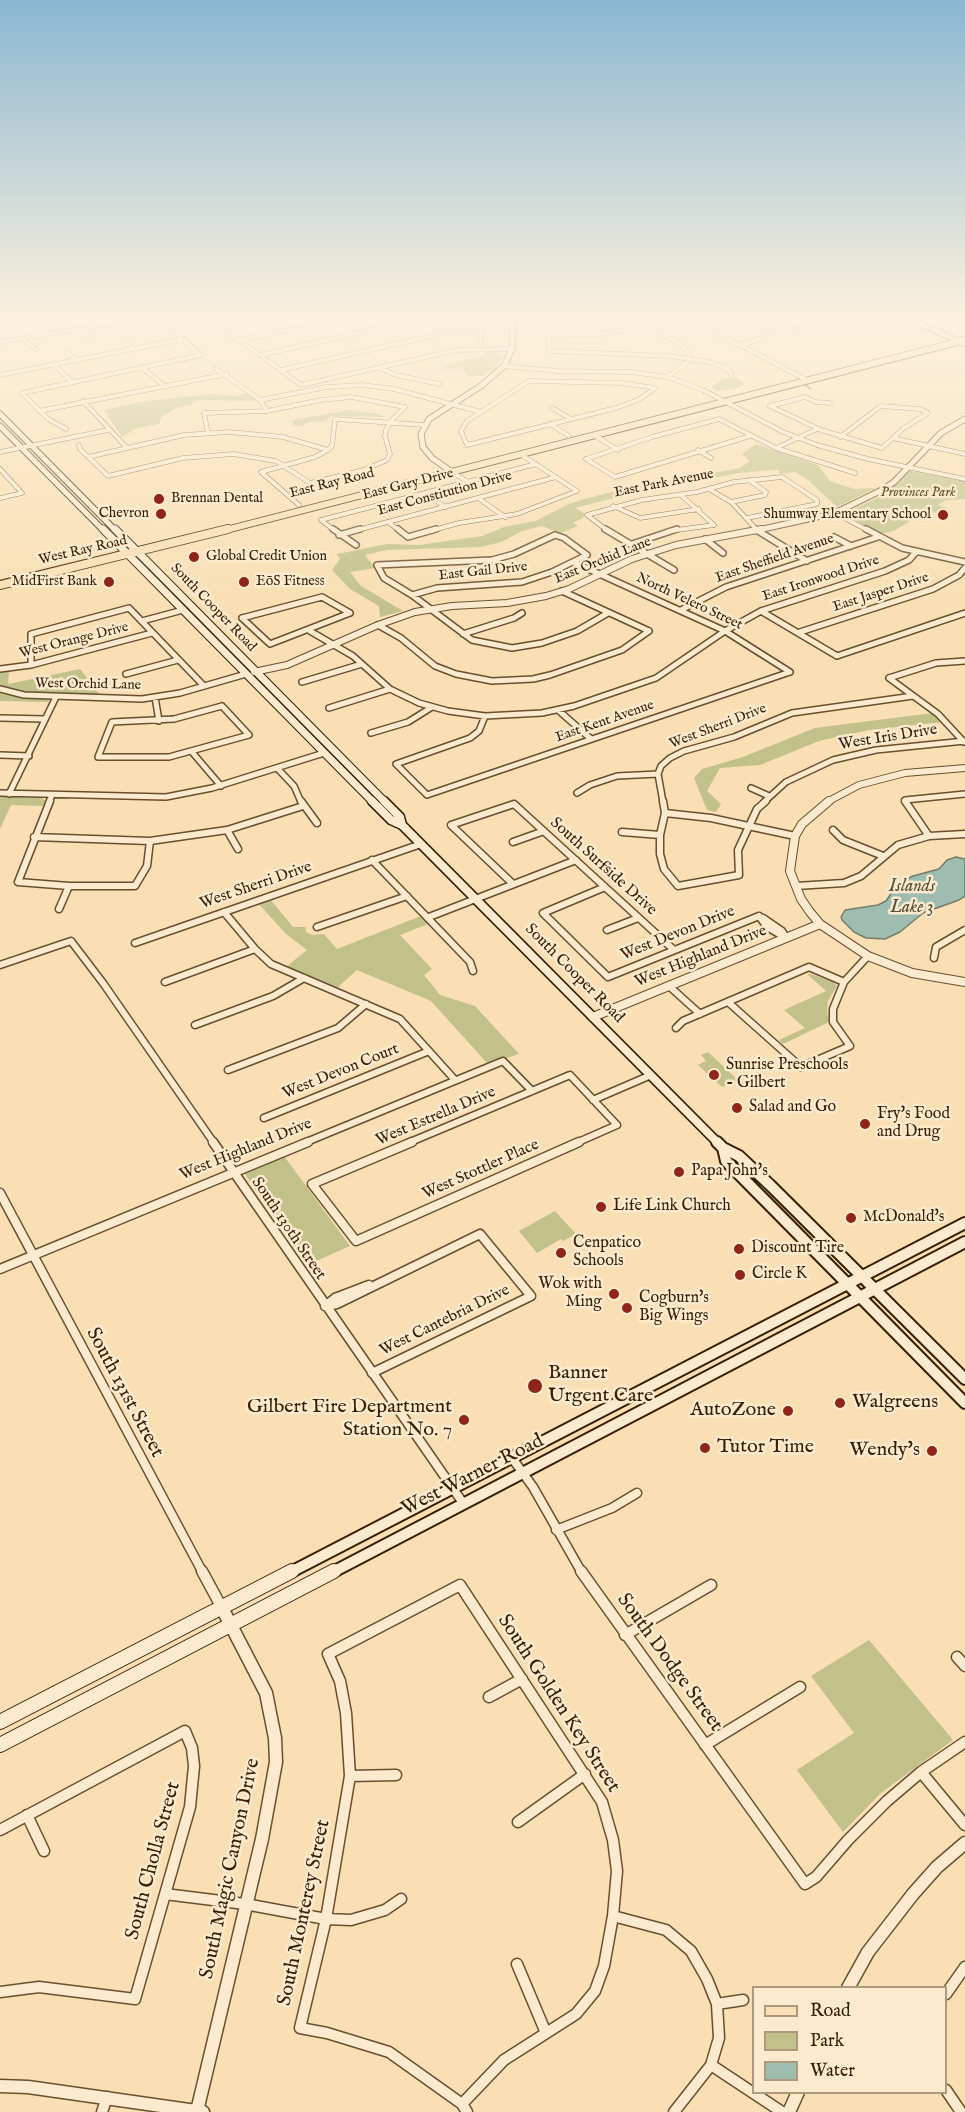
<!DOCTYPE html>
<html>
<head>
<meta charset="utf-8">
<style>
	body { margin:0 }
	#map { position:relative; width:965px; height:2112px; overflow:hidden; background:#f9dfb3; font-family:"IM FELL English",serif }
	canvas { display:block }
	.legend { position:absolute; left:752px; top:1986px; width:195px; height:108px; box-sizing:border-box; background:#fbeace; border:2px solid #ad997c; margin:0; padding:8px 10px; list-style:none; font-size:18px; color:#381f02 }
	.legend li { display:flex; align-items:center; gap:12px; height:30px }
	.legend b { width:30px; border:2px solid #ad997c }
</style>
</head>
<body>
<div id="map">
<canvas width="965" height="2112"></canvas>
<ul class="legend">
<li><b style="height:8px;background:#f9dfb3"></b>Road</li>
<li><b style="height:16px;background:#c2c189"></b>Park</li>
<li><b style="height:16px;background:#9ebcaf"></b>Water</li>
</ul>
</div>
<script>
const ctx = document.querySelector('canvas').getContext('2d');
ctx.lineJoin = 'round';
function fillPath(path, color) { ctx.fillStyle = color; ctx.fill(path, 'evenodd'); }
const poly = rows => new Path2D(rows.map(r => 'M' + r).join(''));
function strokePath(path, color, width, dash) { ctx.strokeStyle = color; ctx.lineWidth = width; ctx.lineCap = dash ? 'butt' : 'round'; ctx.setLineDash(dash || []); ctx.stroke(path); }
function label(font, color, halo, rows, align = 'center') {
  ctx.font = font + ' "IM FELL English",serif'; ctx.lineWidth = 5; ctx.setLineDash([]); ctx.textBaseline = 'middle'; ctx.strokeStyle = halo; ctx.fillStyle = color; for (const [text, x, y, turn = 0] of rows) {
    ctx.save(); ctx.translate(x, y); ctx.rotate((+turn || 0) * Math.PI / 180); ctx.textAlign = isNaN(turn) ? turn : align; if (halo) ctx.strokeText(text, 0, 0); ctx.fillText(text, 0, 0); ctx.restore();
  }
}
fillPath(poly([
	[486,352,496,352,504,356,495,368,481,376,468,376,461,368,440,370,452,363,480,356],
	[737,377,745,384,738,388,720,391,714,390,712,386,723,379],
	[247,393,256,401,200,400,193,402,192,405,178,407,161,417,159,424,137,428,122,437,104,410,145,401,211,394,235,396],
	[349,410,380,414,384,417,331,416,326,421,309,422,301,426,293,425,293,420],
	[756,444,818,465,830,481,854,489,876,488,837,507,808,480,795,472,780,474,779,470,770,470,739,473,634,493,575,508,585,514,583,518,573,523,578,526,560,533,542,526,522,531,501,542,481,547,386,550,365,555,375,568,350,572,361,586,403,611,380,617,379,606,350,589,332,570,340,559,337,554,387,544,419,545,482,536,504,527,535,521,571,503,607,493,740,468,750,461,742,454],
	[910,471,965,481,965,499,946,500,938,505,946,508,937,513,928,510,894,531,880,534,844,514,885,494],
	[80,669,101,696,52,695,48,702,0,701,0,672,9,671,8,684],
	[933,713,943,722,869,730,819,741,760,765,720,768,707,791,721,804,716,812,707,810,694,778,702,769,743,757,815,728],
	[0,796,41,798,46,801,43,806,11,805,0,829],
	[270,899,293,927,305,927,306,932,312,935,324,934,337,949,421,916,428,924,400,935,432,969,424,975,440,995,475,1006,519,1054,488,1064,431,1001,357,970,337,988,286,967,307,950,286,934,258,903],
	[807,974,811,974,833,982,837,986,828,1001,827,1010,829,1022,783,1044,779,1040,805,1028,784,1010,826,991],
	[708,1052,738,1080,722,1087,698,1065,706,1061,701,1055],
	[284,1156,350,1246,307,1265,245,1174],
	[555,1211,576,1234,563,1241,561,1239,537,1253,519,1231],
	[869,1640,953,1740,881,1793,843,1832,797,1770,854,1733,811,1676]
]), '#c2c189');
const water = poly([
	[956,857,965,859,965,896,959,900,923,913,900,932,885,939,866,938,854,932,842,920,841,917,845,910,878,905,886,901,898,883,913,876,939,869,947,860,956,857]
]);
fillPath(water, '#9ebcaf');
strokePath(water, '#757d6a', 1.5);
strokePath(poly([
	[803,384,811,389]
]), '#757d6a', 1.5);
const minorFar4 = poly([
	[438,315,437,326,445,333],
	[627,315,679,343,688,351,690,359,686,364,667,377],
	[701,315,698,321,705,327,809,381],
	[481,317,569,318,608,315],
	[158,318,201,355],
	[750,322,797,330],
	[0,325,64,315],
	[220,326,301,385,457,350,512,349],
	[220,326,273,315],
	[649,327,601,334,549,335,549,351,670,356,709,362,728,369,731,374],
	[85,329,89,338],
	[22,338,36,349],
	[240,340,359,315],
	[123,341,133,348],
	[0,342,56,332,127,325,178,315],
	[739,345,758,340,782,319,794,315],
	[480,348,482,315],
	[67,353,77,361],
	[260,355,412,321,437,320],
	[54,365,72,382],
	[504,366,558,371,632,372,667,377,703,390,783,432,817,445,868,459,965,479],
	[141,367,166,387],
	[215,368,260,400,267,411],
	[380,368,396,375,440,384],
	[281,370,445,333,481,331],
	[0,375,183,339],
	[529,381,621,383,655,388,640,399,616,408,467,445,461,431,467,421,529,381],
	[22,393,201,355],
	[22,393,48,419,66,429],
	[260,400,327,387,363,385,394,389,481,412],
	[83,401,127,448],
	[770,406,821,430,882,448,904,428,928,413],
	[770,406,805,397,816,402,830,403],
	[552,408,571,419],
	[39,411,227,374],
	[550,424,569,436],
	[208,433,204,413,267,411,321,400,351,397,405,407],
	[594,435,618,450],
	[840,437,881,406,920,409,928,413],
	[893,438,965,454],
	[79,445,80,449,108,476,183,458,233,454,276,461,310,483,364,470,387,460,390,454,385,436,386,430,391,421,405,407],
	[776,448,817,429],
	[698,450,711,458],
	[0,452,108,430],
	[520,454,577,491],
	[88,457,184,435,229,432,283,437,328,450],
	[586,459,652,437,719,419,776,448,855,473],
	[586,459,615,477,750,436],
	[0,469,22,493],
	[452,472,468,482],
	[709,489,731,502,758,531],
	[425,493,445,507],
	[681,495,714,525],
	[0,498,22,493],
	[478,498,505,517],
	[731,502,765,495,766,492,749,480],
	[299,505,261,472,315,457,328,450,332,446,335,419,425,425],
	[613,506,640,518,699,509],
	[835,513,869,531],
	[321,520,536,464],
	[321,520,335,531],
	[388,522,400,531],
	[354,531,556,477],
	[430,531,459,523,517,514,577,491],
	[608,531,587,515,642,500,697,492,734,482,782,477,817,500,817,504,747,518],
	[669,531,714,525]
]);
const minorFar3 = poly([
	[333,529,356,545],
	[398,529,408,537,436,529],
	[605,529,674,570],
	[755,529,807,561],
	[866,529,902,548,965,562],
	[339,535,360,529],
	[555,535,564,538,587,555,552,572,522,582,437,588,412,595,384,578,377,565,492,560,514,554,555,535],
	[834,537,851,546],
	[705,539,723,553],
	[632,544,677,529],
	[573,562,725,631,790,672],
	[562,591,649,631],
	[412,595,472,640,512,648,542,643,577,631,608,613],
	[681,610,726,587,878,537],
	[761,611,837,656,965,613],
	[242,618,270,644,350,613],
	[242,618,322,597,350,613],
	[142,621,183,610],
	[378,625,401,638,435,666,456,674,492,681,533,679,550,675,622,650,649,631],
	[310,631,353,656,390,689,419,703,448,711,485,716,542,713,574,706,656,678,725,631,761,611,885,571,909,560,916,552],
	[800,632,933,589,959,575,965,568],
	[463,634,514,618,522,613],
	[31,665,31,634,129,608,204,686],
	[0,669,31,665,152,633],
	[126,674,178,660],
	[889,678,938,714,964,742],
	[889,678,936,663,965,661],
	[302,682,362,664],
	[0,689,24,695,142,699,180,693,246,674],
	[155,697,159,721],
	[222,706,249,735,169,757,98,757,112,722,174,719,222,706],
	[329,708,390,689],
	[558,710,591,739],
	[485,716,479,731,470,738,396,764,427,795,790,672],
	[0,718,45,719],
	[371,733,408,722,432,707],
	[192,752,221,786],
	[0,755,29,756],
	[277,768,294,786,301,802],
	[658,774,663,802],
	[751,788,769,796],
	[0,793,166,797,212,788,324,753],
	[577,793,590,785,617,776,658,774,661,766,670,758,684,751,734,737,792,713,913,696],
	[9,794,56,697],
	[49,802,52,795],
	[764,802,786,782,833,760,876,750,965,741],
	[906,802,905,800,965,794]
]);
const minorFar2 = poly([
	[50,801,18,882,69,886,135,886,147,866,150,841],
	[301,801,317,823],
	[663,801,665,813,660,835,660,854,664,869,678,886,739,875,738,850,757,809,766,801],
	[905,801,929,836],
	[665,813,711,818,795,836],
	[227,830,238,849],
	[833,830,843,840,883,856],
	[622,832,660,835],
	[34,837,150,841,227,830,303,806],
	[513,842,544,831],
	[372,860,470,962,473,971],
	[513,884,451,825,514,804,674,950],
	[796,886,844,883,861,876,898,845,929,836,965,834],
	[605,887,543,913,608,977,759,916],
	[59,909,69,886],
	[224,912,255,949,271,964,400,1019,455,1080],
	[759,916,767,927,786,938],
	[429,917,576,860],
	[763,918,782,931,786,938],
	[317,927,407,896],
	[607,930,638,918],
	[135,943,421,844],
	[934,958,936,947,965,930],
	[0,965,71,941,103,983,214,1143],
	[165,982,255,949],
	[669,986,700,1014],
	[728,1002,801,1067,850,1046,833,1022,833,1009,844,982,868,956],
	[195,1025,273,996,304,978],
	[676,1028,683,1021,809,967,844,982],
	[228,1070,338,1028,366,1004],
	[593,1100,651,1075],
	[264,1118,429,1051],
	[304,1143,503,1061,532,1091],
	[408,1143,570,1075,617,1125,576,1143]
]);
const minorFar1 = poly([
	[213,1142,463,1503],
	[412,1142,312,1184,356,1241,579,1142],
	[0,1193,203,1573],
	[0,1269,308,1142],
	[325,1306,337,1304,480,1234,531,1296,372,1373],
	[325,1306,335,1298,369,1285],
	[512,1458,533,1487,582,1573],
	[556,1530,612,1508,637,1493]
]);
const minor = poly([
	[202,1571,222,1608],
	[581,1571,805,1884,816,1877,848,1840,887,1801,921,1772,965,1742],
	[625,1635,711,1585],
	[957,1657,965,1666],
	[489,1697,522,1679],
	[705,1745,800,1687],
	[921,1772,965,1825],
	[350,1776,396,1775],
	[27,1815,44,1851],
	[518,1822,585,1774],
	[0,1830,185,1731,192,1748,194,1766,190,1807,135,1999,39,1987,0,1992],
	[165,1894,245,1904,326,1919,351,1920,385,1910,401,1899],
	[517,1964,546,2033],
	[946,1994,965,1967],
	[717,2004,743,2000],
	[711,2065,782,2112],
	[946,2090,961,2112],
	[462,2104,504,2060,576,2014,595,1991,604,1966,613,1916],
	[102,2112,107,2097],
	[467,2112,462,2104,389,2052,327,2033,300,2028,326,1919,350,1776,346,1713,340,1681,328,1654,460,1585,602,1802,613,1840,617,1871,613,1916,666,1930,691,1951,707,1979,717,2004,719,2038,711,2065,674,2112]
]);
const tertiaryFar3 = poly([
	[452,472,432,458,423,447,421,434,429,419,481,386,504,366,512,349,513,315],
	[754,531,835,513,882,490,894,482,941,433,965,419]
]);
const tertiaryFar2 = poly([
	[254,672,287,665,378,625,415,612,452,606,507,603,546,596,569,589,632,559,676,545,762,529],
	[827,802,859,785,905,773,965,768]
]);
const tertiaryFar1 = poly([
	[829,801,802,824,795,836,790,871,801,899,810,912,820,924,868,956,912,973,965,982],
	[593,1017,820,924]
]);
const tertiary = poly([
	[848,1988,868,1952,913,1894,937,1867,965,1843],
	[0,2086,28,2087,203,2112],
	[197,2111,262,1839,276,1762,275,1738,266,1693,222,1608],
	[789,2112,798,2092]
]);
const secondaryFar4 = poly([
	[901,315,965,344],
	[0,414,116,531],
	[0,426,104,531]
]);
const secondaryFar3 = poly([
	[103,529,373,802],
	[115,529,385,802]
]);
const secondaryFar2 = poly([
	[372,801,391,820,402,825,718,1143],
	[384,801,400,817,402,825]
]);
const secondaryFar1 = poly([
	[717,1142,723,1148,739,1156,770,1185,965,1379],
	[723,1148,726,1161,965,1403],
	[289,1573,965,1223],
	[331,1573,965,1242]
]);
const secondary = poly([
	[0,1722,292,1571],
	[0,1745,334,1571]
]);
const primaryFar1 = poly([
	[222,531,965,340]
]);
const primary = poly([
	[0,585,228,529]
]);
strokePath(minorFar4, '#684f2e', 5);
strokePath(minorFar3, '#684f2e', 8);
strokePath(minorFar2, '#684f2e', 9);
strokePath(minorFar1, '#684f2e', 11);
strokePath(minor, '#684f2e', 13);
strokePath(tertiaryFar3, '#684f2e', 7);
strokePath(tertiaryFar2, '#684f2e', 8);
strokePath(tertiaryFar1, '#684f2e', 10);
strokePath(tertiary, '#684f2e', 15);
strokePath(secondaryFar4, '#381f02', 7);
strokePath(secondaryFar3, '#381f02', 9);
strokePath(secondaryFar2, '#381f02', 11);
strokePath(secondaryFar1, '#381f02', 14);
strokePath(secondary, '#381f02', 16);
strokePath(primaryFar1, '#381f02', 8);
strokePath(primary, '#381f02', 10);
strokePath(minorFar4, '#fbeace', 4);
strokePath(minorFar3, '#fbeace', 5);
strokePath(minorFar2, '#fbeace', 6);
strokePath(minorFar1, '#fbeace', 8);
strokePath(minor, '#fbeace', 10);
strokePath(tertiaryFar3, '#fbeace', 5);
strokePath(tertiaryFar2, '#fbeace', 6);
strokePath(tertiaryFar1, '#fbeace', 8);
strokePath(tertiary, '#fbeace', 12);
strokePath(secondaryFar4, '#fbeace', 5);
strokePath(secondaryFar3, '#fbeace', 7);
strokePath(secondaryFar2, '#fbeace', 8);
strokePath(secondaryFar1, '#fbeace', 10);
strokePath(secondary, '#fbeace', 14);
strokePath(primaryFar1, '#f9dfb3', 6);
strokePath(primary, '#f9dfb3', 8);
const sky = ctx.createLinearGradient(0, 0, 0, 610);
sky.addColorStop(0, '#8ab7d1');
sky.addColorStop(0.52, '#fcf1dd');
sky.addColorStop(1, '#fcf1dd00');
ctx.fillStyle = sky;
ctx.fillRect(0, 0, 965, 610);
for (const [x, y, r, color] of [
	[159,499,6,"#8f2418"],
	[161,514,6,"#8f2418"],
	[943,515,6,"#8f2418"],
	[194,557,6,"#8f2418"],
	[109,582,6,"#8f2418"],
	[244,582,6,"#8f2418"],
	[714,1075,6,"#8f2418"],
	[737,1108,6,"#8f2418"],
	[865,1124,6,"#8f2418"],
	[679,1172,6,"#8f2418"],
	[601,1207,6,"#8f2418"],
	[851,1218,6,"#8f2418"],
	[739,1249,6,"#8f2418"],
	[561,1253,6,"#8f2418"],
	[740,1275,6,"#8f2418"],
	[614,1294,6,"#8f2418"],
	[627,1308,6,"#8f2418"],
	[535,1386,8,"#8f2418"],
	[840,1403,6,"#8f2418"],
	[788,1411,6,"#8f2418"],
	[464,1420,6,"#8f2418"],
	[705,1448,6,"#8f2418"],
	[932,1451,6,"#8f2418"]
]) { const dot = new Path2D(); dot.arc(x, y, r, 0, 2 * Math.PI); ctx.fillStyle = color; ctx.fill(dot); strokePath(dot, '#fbeace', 2); }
label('14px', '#381f02', '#fbeace', [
	["East Ray Road",332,484,-14],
	["East Park Avenue",664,484,-11],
	["East Gary Drive",408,485,-14],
	["East Constitution Drive",445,494,-15],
	["West Ray Road",83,551,-13],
	["East Sheffield Avenue",775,559,-19],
	["East Orchid Lane",603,561,-22],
	["East Gail Drive",483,572,-6],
	["East Ironwood Drive",821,579,-18],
	["East Jasper Drive",881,593,-18],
	["North Velero Street",689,602,25],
	["South Cooper Road",213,608,46],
	["West Orange Drive",74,641,-14],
	["West Orchid Lane",88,685,1],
	["East Kent Avenue",605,722,-19],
	["West Sherri Drive",718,727,-21]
]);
label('italic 14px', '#61502a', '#fbeace', [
	["Provinces Park",918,493]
]);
label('14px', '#381f02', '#fbeace', [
	["Brennan Dental",171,499],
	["Chevron",149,514,"right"],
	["Shumway Elementary School",931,515,"right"],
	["Global Credit Union",206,557],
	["MidFirst Bank",97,582,"right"],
	["EōS Fitness",256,582]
], 'left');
label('16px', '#381f02', '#fbeace', [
	["West Iris Drive",888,738,-9],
	["South Surfside Drive",603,867,42],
	["West Sherri Drive",256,886,-19],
	["West Devon Drive",678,934,-22],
	["West Highland Drive",701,957,-22],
	["South Cooper Road",574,974,45],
	["West Devon Court",341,1072,-22],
	["West Estrella Drive",436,1117,-23],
	["West Highland Drive",246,1150,-22],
	["West Stottler Place",481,1170,-24],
	["South 130th Street",288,1229,56],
	["West Cantebria Drive",445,1321,-26]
]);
label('16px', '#381f02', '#fbeace', [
	["Sunrise Preschools",726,1066],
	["- Gilbert",726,1084],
	["Salad and Go",749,1108],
	["Fry's Food",877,1115],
	["and Drug",877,1133],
	["Papa John's",691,1172],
	["Life Link Church",613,1207],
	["McDonald's",863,1218],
	["Cenpatico",573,1244],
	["Schools",573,1262],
	["Discount Tire",751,1249],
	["Circle K",752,1275],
	["Wok with",602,1285,"right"],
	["Ming",602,1303,"right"],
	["Cogburn's",639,1299],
	["Big Wings",639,1317]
], 'left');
label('italic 18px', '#574e36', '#fbeace', [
	["Islands",912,887],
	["Lake 3",912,908]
]);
label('20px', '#381f02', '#fbeace', [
	["Banner",548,1374],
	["Urgent Care",548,1397],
	["Walgreens",852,1403],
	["Gilbert Fire Department",452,1408,"right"],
	["Station No. 7",452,1431,"right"],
	["AutoZone",776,1411,"right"],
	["Tutor Time",717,1448],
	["Wendy's",920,1451,"right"]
], 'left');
label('20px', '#381f02', '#fbeace', [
	["South 131st Street",124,1393,62],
	["West Warner Road",473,1476,-27],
	["South Dodge Street",669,1663,54],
	["South Golden Key Street",558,1704,57],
	["South Cholla Street",154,1861,-75],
	["South Magic Canyon Drive",231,1869,-78],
	["South Monterey Street",305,1913,-78]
]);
</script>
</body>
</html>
